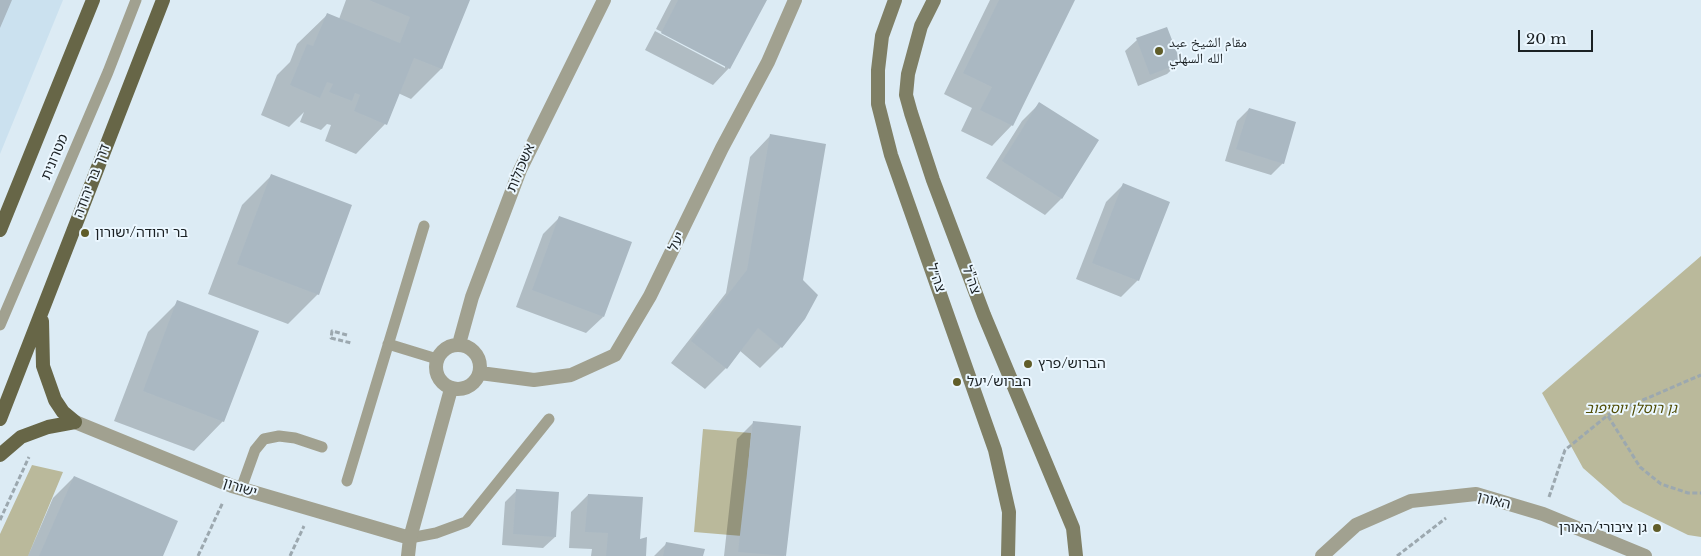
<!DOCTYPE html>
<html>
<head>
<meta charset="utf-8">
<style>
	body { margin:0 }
	#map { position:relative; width:1701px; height:556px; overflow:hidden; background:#dcebf4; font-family:"Libre Baskerville",serif }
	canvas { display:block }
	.scale { position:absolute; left:1518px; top:30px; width:75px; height:22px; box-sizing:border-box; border:2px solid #1b2124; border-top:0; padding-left:6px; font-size:15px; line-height:18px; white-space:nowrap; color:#1b2124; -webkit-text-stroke:4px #ebf7ff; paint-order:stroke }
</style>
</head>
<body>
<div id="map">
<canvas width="1701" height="556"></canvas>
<div class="scale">20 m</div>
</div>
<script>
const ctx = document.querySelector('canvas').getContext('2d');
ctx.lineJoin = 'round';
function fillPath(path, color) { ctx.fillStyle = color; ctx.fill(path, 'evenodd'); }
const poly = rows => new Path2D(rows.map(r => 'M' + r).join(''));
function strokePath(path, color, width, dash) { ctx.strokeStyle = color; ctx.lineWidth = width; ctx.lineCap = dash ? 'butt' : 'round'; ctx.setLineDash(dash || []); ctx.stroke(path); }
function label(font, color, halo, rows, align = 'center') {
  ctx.font = font + ' "Libre Baskerville","Noto Naskh Arabic","Noto Sans Hebrew",serif'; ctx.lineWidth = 4; ctx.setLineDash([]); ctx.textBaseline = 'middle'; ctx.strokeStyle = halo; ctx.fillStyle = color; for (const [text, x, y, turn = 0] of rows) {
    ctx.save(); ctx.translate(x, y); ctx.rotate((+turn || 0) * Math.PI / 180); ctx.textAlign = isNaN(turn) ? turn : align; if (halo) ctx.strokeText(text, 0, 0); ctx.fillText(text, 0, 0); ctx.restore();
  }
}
fillPath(poly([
	[0,0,63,0,0,154]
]), '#cbe1ef');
fillPath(poly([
	[1701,256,1701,537,1688,535,1623,503,1583,468,1542,393],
	[703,429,751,433,742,536,694,532],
	[32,465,63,472,28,556,0,556,0,534]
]), '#bab99b');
fillPath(poly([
	[346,0,469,0,441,69,411,99,398,93,385,124,356,154,325,141,331,125,327,124,321,130,300,122,304,112,289,127,261,115,277,75,290,62,297,44,327,15,339,19],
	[671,0,765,0,729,68,713,85,645,50,655,31,725,68,725,65,656,29],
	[990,0,1074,0,1012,125,992,146,961,131,972,108,944,94],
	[1137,40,1179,63,1167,74,1138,86,1125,51],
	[1039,104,1061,199,1045,215,986,178,1022,121],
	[1249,109,1283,163,1271,175,1225,161,1237,121],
	[770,136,781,347,760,368,739,350,726,368,705,389,671,363,726,293,750,157],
	[272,175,318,294,288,324,208,294,242,205],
	[1123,185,1138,280,1121,297,1076,279,1106,202],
	[560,217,603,317,586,333,516,307,543,234],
	[178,302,223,421,194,451,114,421,148,332],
	[754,422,799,428,784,556,724,556,737,439],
	[74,477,162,556,28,556,53,498],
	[517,490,555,537,543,548,502,545,505,502],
	[588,495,639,541,645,556,591,556,592,549,569,548,571,512],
	[666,544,702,556,654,556]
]), '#0003');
fillPath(poly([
	[0,0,12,0,0,28],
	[369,0,470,0,442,69,414,58,387,125,354,111,360,95,355,93,352,101,329,92,333,84,327,82,320,98,290,85,307,44,313,46,327,13,400,43,410,17],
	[678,0,767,0,730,69,661,33],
	[999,0,1075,0,1013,126,980,110,992,87,963,73],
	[1167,27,1181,63,1150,75,1136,38],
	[1039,102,1099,140,1062,199,1002,161],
	[1249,108,1296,122,1284,164,1236,149],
	[770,134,826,144,803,280,818,295,805,319,782,348,758,328,727,369,691,341,747,270],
	[271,174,352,205,319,295,237,264],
	[1123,183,1170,202,1139,281,1092,263],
	[559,216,632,242,604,317,532,290],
	[177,300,259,331,224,422,143,391],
	[753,421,801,426,786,556,738,552],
	[74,476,178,521,163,556,39,556],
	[516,489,559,492,556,537,513,534],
	[588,494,643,497,640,539,647,537,646,556,606,556,608,533,585,532],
	[666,542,705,549,703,556,663,556]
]), '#aab8c2');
strokePath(poly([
	[347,335,332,331,331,338,351,343],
	[1608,416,1640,467,1661,484,1688,493,1701,493],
	[1549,497,1565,450,1608,415,1701,375],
	[0,520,29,457],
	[198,556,223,502],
	[290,556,304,526],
	[1397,556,1446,518]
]), '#9ca8af', 3, [5, 2.5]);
strokePath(poly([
	[0,325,108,72,136,0],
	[388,344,437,359],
	[347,481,424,226],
	[241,489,255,450,264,439,279,436,295,438,322,447],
	[410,538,436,533,466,522,549,419]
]), '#a1a190', 11);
strokePath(poly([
	[459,344,472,297,520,170,604,0],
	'436 367a22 22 0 1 1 44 0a22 22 0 1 1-44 0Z',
	[480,373,534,380,571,375,615,355,650,296,722,148,768,62,795,0],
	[75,422,232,486,410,538],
	[408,556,410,538,451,389],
	[1322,556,1356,525,1411,501,1476,494,1543,514,1645,556]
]), '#a1a190', 14);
strokePath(poly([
	[895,0,882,36,878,70,878,104,891,155,995,450,1009,512,1008,556],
	[934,0,921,26,908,74,906,95,911,113,933,180,984,315,1073,528,1076,556]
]), '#7f7f65', 14);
strokePath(poly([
	[0,230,93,0],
	[42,321,43,366,55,400,63,412,75,422],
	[0,419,163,0],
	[0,455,21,437,48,427,75,422]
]), '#676647', 14);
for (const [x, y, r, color] of [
	[1159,51,5,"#605d29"],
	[85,233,5,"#605d29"],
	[1028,364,5,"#605d29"],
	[957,382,5,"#605d29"],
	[1657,528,5,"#605d29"]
]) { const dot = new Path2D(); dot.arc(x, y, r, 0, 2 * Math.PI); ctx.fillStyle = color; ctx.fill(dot); strokePath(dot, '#ebf7ff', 2); }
label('14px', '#1b2124', '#ebf7ff', [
	["مقام الشيخ عبد",1169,43],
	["الله السهلي",1169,59],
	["בר יהודה/ישורון",95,233],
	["הברוש/פרץ",1038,364],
	["הברוש/יעל",967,382],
	["גן ציבורי/האורן",1647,528,"right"]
], 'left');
label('14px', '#1b2124', '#ebf7ff', [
	["מטרונית",55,157,-67],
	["אשכולות",521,168,-67],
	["דרך בר יהודה",92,181,-69],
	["יעל",677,242,-64],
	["צה״ל",936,278,71],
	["צה\"ל",971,280,70],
	["ישורון",240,488,18],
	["האורן",1494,501,14]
]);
label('italic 14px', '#514d06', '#ebf7ff', [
	["גן רוסלן יוסיפוב",1631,409]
]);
</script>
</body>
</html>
